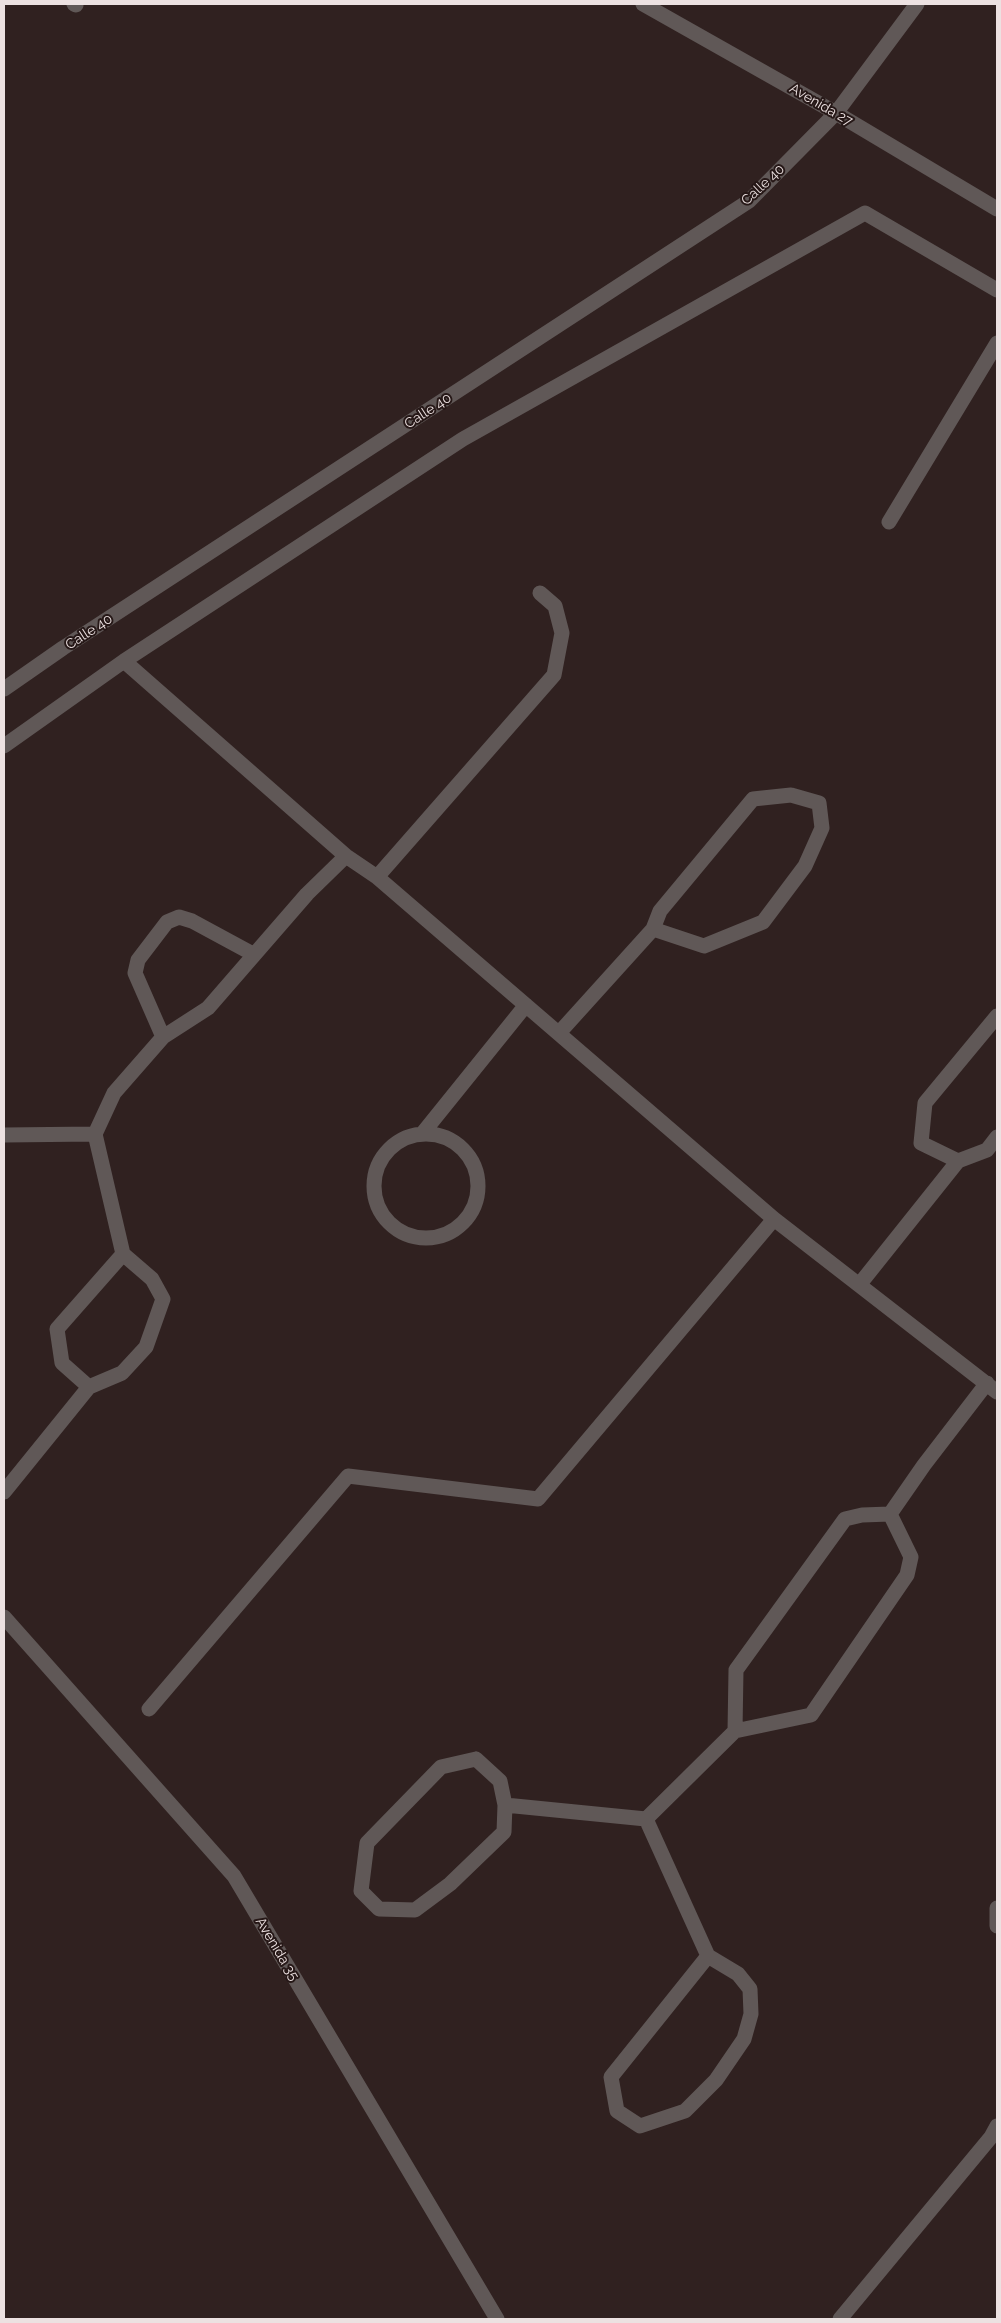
<!DOCTYPE html>
<html>
<head>
<meta charset="utf-8">
<style>
	body { margin:0 }
	#map { position:relative; width:1001px; height:2323px; overflow:hidden; background:#302120; font-family:Raleway,sans-serif }
	canvas { display:block }
	.frame { position:absolute; inset:0; border:5px solid #ece1e1; pointer-events:none }
</style>
</head>
<body>
<div id="map">
<canvas width="1001" height="2323"></canvas>
<div class="frame"></div>
</div>
<script>
const ctx = document.querySelector('canvas').getContext('2d');
ctx.lineJoin = 'round';
const poly = rows => new Path2D(rows.map(r => 'M' + r).join(''));
function strokePath(path, color, width, dash) { ctx.strokeStyle = color; ctx.lineWidth = width; ctx.lineCap = dash ? 'butt' : 'round'; ctx.setLineDash(dash || []); ctx.stroke(path); }
function label(font, color, halo, rows, align = 'center') {
  ctx.font = font + ' Raleway,sans-serif'; ctx.lineWidth = 4; ctx.setLineDash([]); ctx.textBaseline = 'middle'; ctx.strokeStyle = halo; ctx.fillStyle = color; for (const [text, x, y, turn = 0] of rows) {
    ctx.save(); ctx.translate(x, y); ctx.rotate((+turn || 0) * Math.PI / 180); ctx.textAlign = isNaN(turn) ? turn : align; if (halo) ctx.strokeText(text, 0, 0); ctx.fillText(text, 0, 0); ctx.restore();
  }
}
strokePath(poly([
	[74,4,76,5],
	[643,4,836,113,997,209],
	[889,522,997,343],
	[124,661,346,856,377,877,774,1219,997,1392],
	[4,689,63,648,749,201,836,113,917,4],
	[4,746,124,661,463,439,865,213,997,290],
	[791,795,819,803,822,828,805,866,763,922,704,946,653,929,660,911,753,799,791,795],
	[377,877,554,675,562,633,555,606,540,593],
	[997,1016,925,1103,921,1143,958,1161,987,1150,997,1137],
	[559,1033,653,929],
	[163,1037,135,973,138,960,167,922,179,917,192,921,253,954],
	[95,1134,123,1254,152,1279,163,1299,146,1347,122,1373,89,1387,62,1363,57,1329,123,1254],
	[422,1134,526,1005],
	'374 1186a52 52 0 1 1 104 0a52 52 0 1 1-104 0Z',
	[4,1135,95,1134,114,1093,163,1037,208,1008,307,894,346,856],
	[859,1285,958,1161],
	[4,1492,89,1387],
	[890,1514,911,1557,907,1575,811,1715,735,1731,736,1670,845,1519,862,1515,890,1514],
	[890,1514,924,1465,987,1383],
	[4,1617,234,1876,497,2319],
	[149,1709,348,1476,538,1499,774,1219],
	[476,1759,500,1781,505,1805,504,1832,450,1884,415,1910,379,1909,361,1891,367,1843,441,1767,476,1759],
	[505,1805,646,1819,708,1956,738,1974,750,1989,751,2014,744,2039,716,2080,685,2111,640,2126,617,2111,611,2077,708,1956],
	[646,1819,735,1731],
	[997,1908,997,1926],
	[840,2319,991,2137,997,2126]
]), '#605857', 15);
label('14px', '#ece1e1', '#261817', [
	["Avenida 27",821,105,30],
	["Calle 40",763,185,-43],
	["Calle 40",428,411,-33],
	["Calle 40",89,632,-33],
	["Avenida 35",277,1949,59]
]);
</script>
</body>
</html>
